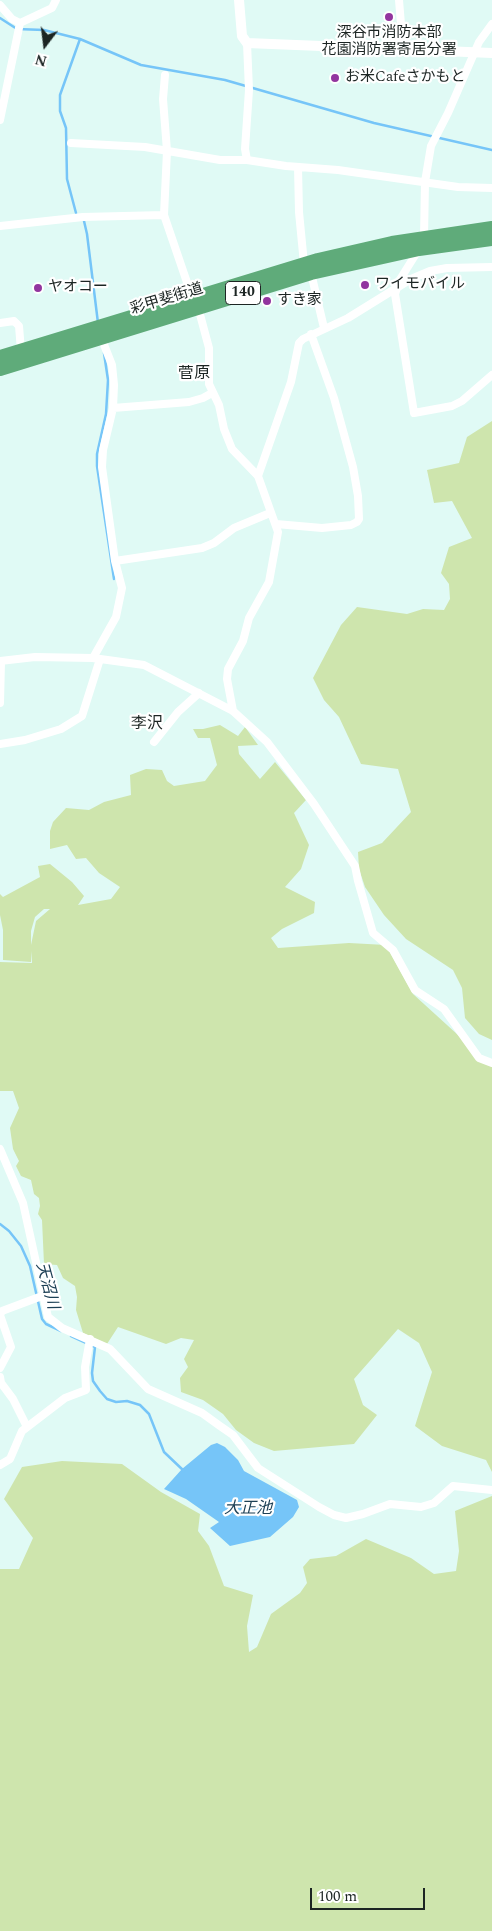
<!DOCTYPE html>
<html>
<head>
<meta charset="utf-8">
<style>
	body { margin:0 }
	#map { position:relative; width:492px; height:1931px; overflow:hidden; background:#e0faf5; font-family:Spectral,serif }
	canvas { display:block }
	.north { position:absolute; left:20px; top:20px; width:50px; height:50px; -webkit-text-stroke:4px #fff; paint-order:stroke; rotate:195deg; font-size:14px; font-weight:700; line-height:20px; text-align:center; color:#1c2523 }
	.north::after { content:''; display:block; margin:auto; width:18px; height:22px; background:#1c2523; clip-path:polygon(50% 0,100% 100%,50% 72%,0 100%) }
	.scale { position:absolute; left:310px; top:1888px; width:115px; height:22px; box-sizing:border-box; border:2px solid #1c2523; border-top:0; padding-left:6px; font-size:15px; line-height:18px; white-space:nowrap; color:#1c2523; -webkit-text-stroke:4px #fff; paint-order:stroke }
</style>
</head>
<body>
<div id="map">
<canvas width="492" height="1931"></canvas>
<div class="north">N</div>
<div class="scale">100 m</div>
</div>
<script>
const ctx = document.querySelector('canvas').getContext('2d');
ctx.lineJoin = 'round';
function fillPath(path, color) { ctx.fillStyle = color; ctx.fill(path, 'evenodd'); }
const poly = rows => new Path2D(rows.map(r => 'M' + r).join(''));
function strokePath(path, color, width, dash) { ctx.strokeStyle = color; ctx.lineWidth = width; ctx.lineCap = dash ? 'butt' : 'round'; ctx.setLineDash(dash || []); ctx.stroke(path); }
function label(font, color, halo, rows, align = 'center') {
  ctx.font = font + ' Spectral,"Noto Sans JP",serif'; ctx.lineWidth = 4.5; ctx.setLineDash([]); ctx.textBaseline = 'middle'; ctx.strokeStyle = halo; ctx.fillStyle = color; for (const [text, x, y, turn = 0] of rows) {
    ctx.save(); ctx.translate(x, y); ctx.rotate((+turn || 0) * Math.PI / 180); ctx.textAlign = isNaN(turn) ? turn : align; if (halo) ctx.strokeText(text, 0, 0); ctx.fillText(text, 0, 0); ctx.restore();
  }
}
fillPath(poly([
	[492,421,492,1040,479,1034,465,1018,462,988,453,970,406,939,384,915,365,887,359,869,358,852,382,843,411,812,398,769,361,764,339,717,324,700,313,678,341,625,357,607,407,614,423,609,444,610,450,599,449,584,441,573,449,547,472,538,452,501,434,503,427,470,459,463,467,437],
	[220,725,238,736,245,727,258,745,238,746,239,754,260,779,275,762,306,800,294,813,309,845,301,869,285,887,315,902,314,913,282,929,271,938,278,948,349,943,386,945,413,994,492,1066,492,1472,486,1460,442,1446,415,1426,432,1372,419,1343,398,1329,354,1379,363,1405,377,1415,354,1444,274,1451,254,1443,236,1430,223,1414,203,1400,181,1392,180,1378,188,1367,184,1359,194,1340,181,1338,166,1344,118,1327,107,1344,83,1333,76,1310,77,1297,75,1286,63,1278,57,1265,44,1264,42,1220,38,1214,40,1206,39,1198,34,1194,31,1180,21,1176,16,1166,19,1161,13,1149,10,1128,19,1108,13,1091,0,1091,0,962,32,963,32,951,31,962,3,960,3,930,0,915,0,894,3,897,40,877,38,866,50,864,72,882,84,896,78,905,111,899,120,887,99,873,86,858,76,859,67,845,50,849,50,831,53,822,66,808,89,810,104,802,131,795,130,775,146,769,162,770,167,781,174,786,205,781,217,765,210,738,198,738,193,729,203,729],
	[44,909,50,909,36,921,31,945,31,931,35,917],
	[62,1461,122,1464,161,1492,200,1514,198,1531,209,1546,224,1586,253,1595,247,1626,249,1652,257,1647,271,1614,300,1593,307,1583,303,1567,310,1559,336,1556,366,1539,411,1558,434,1574,456,1571,459,1551,455,1511,492,1496,492,1931,0,1931,0,1569,19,1569,33,1538,4,1499,22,1467]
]), '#cee5ad');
fillPath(poly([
	[217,1443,225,1447,238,1460,244,1471,297,1500,299,1507,293,1517,270,1537,230,1546,210,1528,219,1522,186,1499,164,1489,182,1469,211,1445]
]), '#76c5f8');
strokePath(poly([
	[0,18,17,29,44,30,80,39,141,65,225,80,374,123,492,150],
	[76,213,67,179,66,128,60,111,60,95,80,39],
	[84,221,87,234,98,323],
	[104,353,108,380,106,414,97,454,97,466,114,579],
	[0,1224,9,1231,21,1246,30,1266,42,1319,46,1324,61,1331],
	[71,1336,95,1347,92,1373,93,1381,100,1391,107,1399,116,1402,127,1401,140,1405,149,1414,164,1452,184,1471]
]), '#76c5f8', 2.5);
strokePath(poly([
	[399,0,403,49],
	[0,5,12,19,20,23],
	[165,75,163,99,167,151,164,215,192,297],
	[0,120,20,23,52,8,56,0],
	[71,143,145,147,220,160,247,160,286,166,338,170,458,187,492,188],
	[247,160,245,149,249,90,247,43],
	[298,167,299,212,304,264],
	[0,226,83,217,164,215],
	[424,238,425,182,431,146,448,113,479,42,492,24],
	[419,249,399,281,395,294,414,413,452,406,462,401,492,375],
	[311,273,324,328],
	[198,307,209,348,209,384,219,405,224,429,232,449,258,476,278,532,269,582,249,618,243,641,228,669,227,679,233,711],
	[0,323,14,321,19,326,21,351],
	[113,408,189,402,203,398,212,393],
	[258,476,291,382,299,343,303,339,348,318,411,279,430,271,447,268,492,267],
	[276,524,322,528,351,525,357,522,359,519,358,496,353,467,334,398,311,334],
	[115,561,202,548,214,543,234,528,270,513],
	[93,658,116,617,122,588,115,561,102,467,103,450,113,408,114,385,112,365,101,337],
	[0,661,35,657,93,658,144,665,233,711,267,742,314,804,355,866,358,881,373,933,393,950,415,990,444,1009,479,1058,492,1063],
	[0,703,1,662],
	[154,742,178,712,199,693],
	[0,744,25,740,61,729,82,716,100,659],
	[0,1149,23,1203,48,1317,62,1328,110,1349,148,1389,202,1413,220,1426,233,1435,258,1468,319,1507,334,1515,346,1518,363,1514,390,1504,421,1507,434,1503,453,1486,492,1490],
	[0,1368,11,1347,0,1315,2,1311,42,1296],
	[0,1377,1,1383,13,1399,27,1427],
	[0,1465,10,1459,22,1431,65,1398,86,1390,85,1367,90,1339]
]), '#fff', 8);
strokePath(poly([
	[239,0,242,36,247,43,492,53]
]), '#fff', 10);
strokePath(poly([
	[0,357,318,260,392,243,492,228],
	[0,369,311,273,419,249,492,239]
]), '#5fab7a', 14);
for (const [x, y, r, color] of [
	[389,17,5,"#92359f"],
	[335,78,5,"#92359f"],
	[365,285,5,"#92359f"],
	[38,288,5,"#92359f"],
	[267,301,5,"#92359f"]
]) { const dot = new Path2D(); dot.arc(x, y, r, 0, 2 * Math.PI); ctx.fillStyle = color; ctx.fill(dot); strokePath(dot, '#fff', 2); }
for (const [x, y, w] of [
	[243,293,35]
]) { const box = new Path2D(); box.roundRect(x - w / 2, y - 11.5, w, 23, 4); ctx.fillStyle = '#fff'; ctx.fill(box); strokePath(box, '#1c2523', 1); }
label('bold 14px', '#1c2523', null, [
	["140",243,293]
]);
label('15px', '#1c2523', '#fff', [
	["深谷市消防本部",389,34,"center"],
	["花園消防署寄居分署",389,51,"center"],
	["お米Cafeさかもと",345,78],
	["ワイモバイル",375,285],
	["ヤオコー",48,288],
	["すき家",277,301]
], 'left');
label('15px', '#1c2523', '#fff', [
	["彩甲斐街道",167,300,-17]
]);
label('16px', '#1c2523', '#fff', [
	["菅原",194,375],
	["李沢",147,725]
]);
label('italic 16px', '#1d4055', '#fff', [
	["天沼川",46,1286,75],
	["大正池",248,1510]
]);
</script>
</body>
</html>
